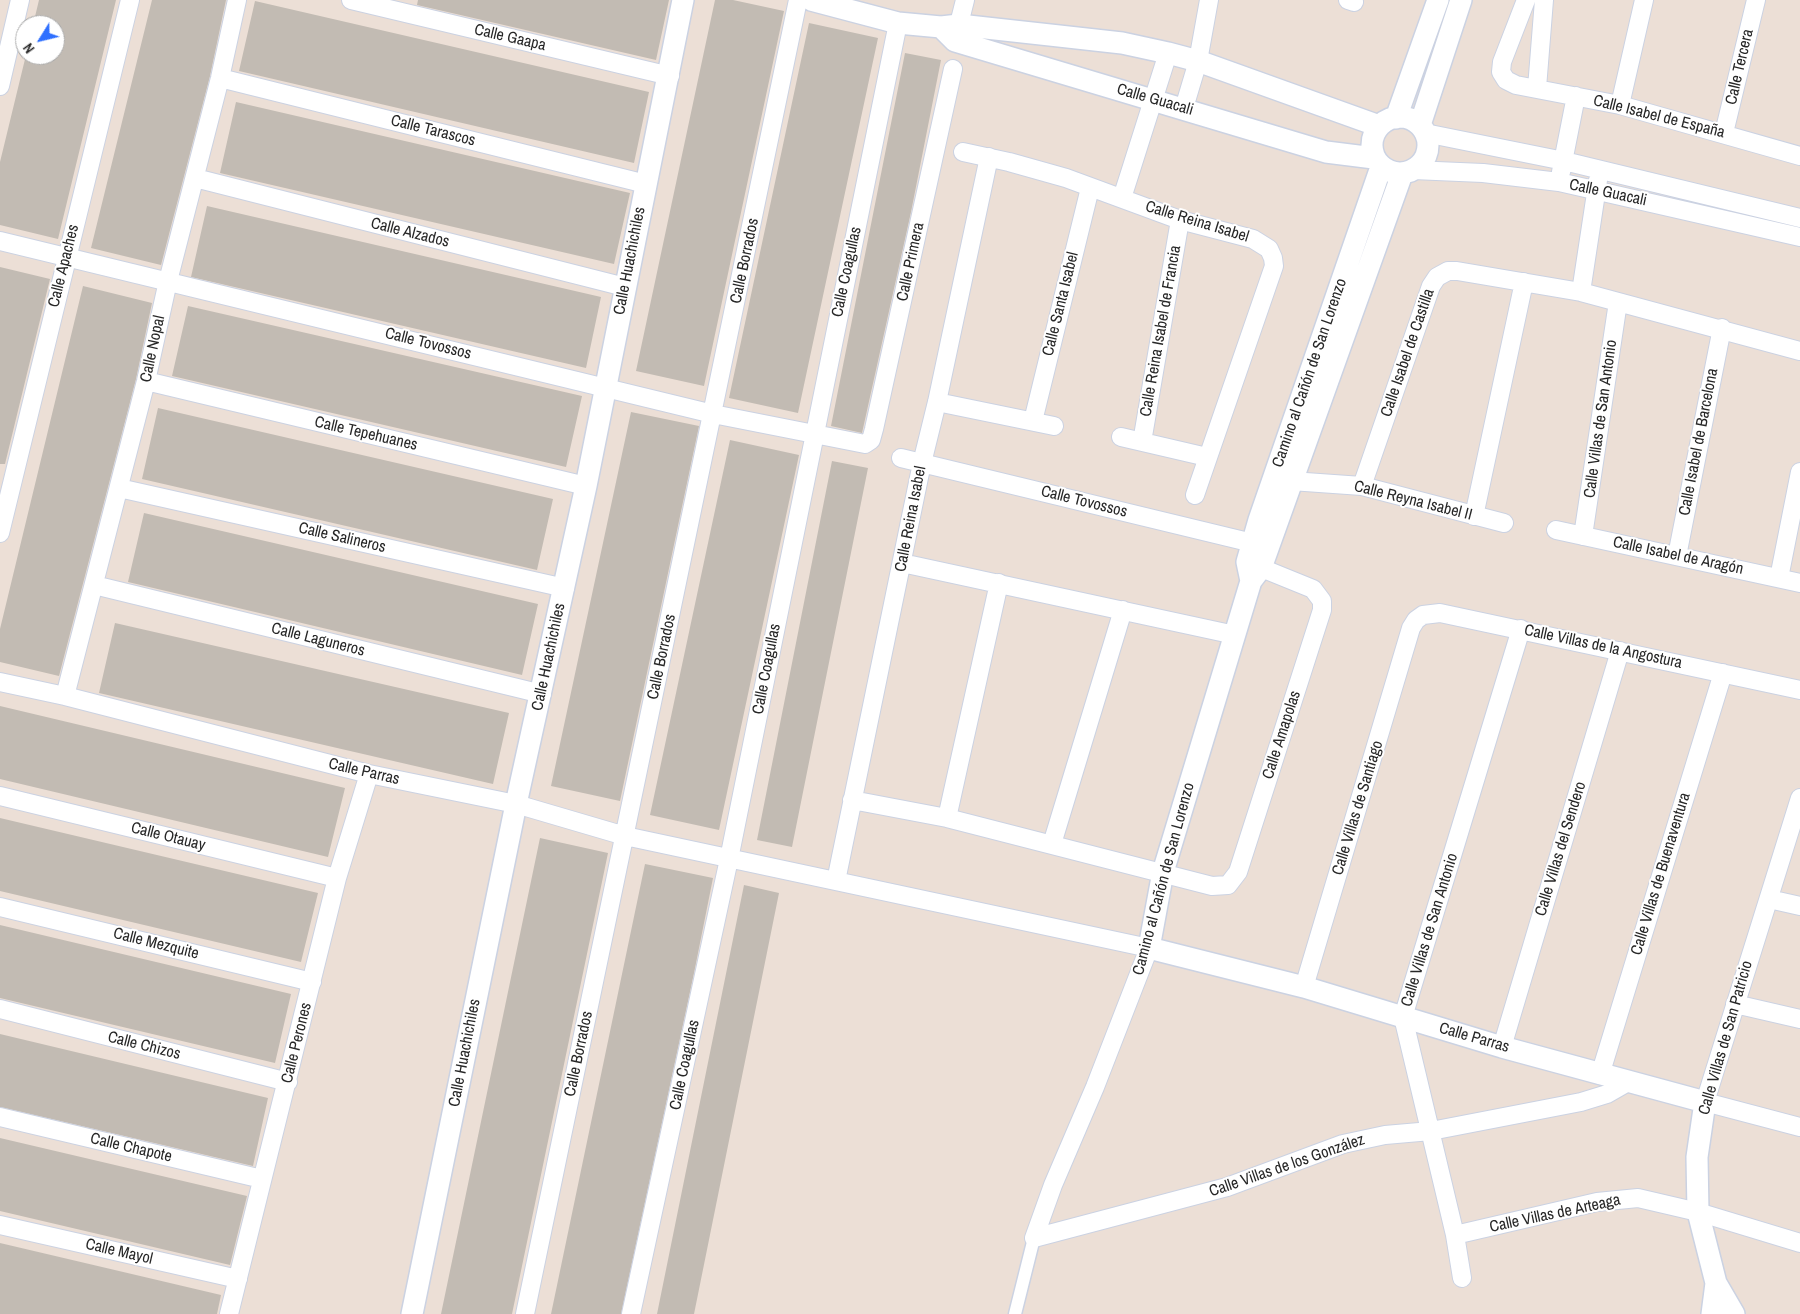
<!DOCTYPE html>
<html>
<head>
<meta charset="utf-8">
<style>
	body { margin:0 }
	#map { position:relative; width:1800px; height:1314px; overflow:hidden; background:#ecdfd6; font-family:"Archivo Narrow",sans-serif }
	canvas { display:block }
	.north { position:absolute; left:15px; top:15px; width:50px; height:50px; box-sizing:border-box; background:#fff; border:1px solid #a9a9a9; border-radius:50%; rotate:234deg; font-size:14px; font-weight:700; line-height:20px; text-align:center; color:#272727 }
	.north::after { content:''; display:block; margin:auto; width:18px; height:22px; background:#2f70ff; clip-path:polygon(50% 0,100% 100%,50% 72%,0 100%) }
</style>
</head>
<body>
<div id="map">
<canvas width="1800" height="1314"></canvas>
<div class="north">N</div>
</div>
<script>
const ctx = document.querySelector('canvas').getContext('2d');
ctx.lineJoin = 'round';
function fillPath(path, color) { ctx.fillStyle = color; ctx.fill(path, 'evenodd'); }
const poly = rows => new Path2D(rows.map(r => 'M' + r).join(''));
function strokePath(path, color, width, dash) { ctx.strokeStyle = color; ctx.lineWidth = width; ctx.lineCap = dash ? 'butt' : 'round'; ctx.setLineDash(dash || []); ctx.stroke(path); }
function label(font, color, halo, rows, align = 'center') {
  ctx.font = font + ' "Archivo Narrow",sans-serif'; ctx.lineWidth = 4; ctx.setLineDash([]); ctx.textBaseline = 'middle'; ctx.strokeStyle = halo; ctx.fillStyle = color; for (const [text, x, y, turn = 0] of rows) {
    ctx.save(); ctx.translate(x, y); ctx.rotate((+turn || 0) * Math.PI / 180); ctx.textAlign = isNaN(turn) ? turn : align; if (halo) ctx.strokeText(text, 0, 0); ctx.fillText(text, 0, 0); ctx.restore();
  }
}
fillPath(poly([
	[39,0,116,0,58,239,0,225,0,162,26,55,55,55,55,25,33,25],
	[152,0,226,0,210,76,161,265,91,248],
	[418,0,669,0,656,60,417,5],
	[715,0,733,0,784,11,704,386,636,371],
	[255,1,649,92,634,163,239,71],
	[809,23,878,38,798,413,729,398],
	[905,53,941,60,911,212,862,433,831,426],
	[236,102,630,193,614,264,220,173],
	[207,206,601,297,586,368,191,277],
	[0,267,50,279,5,464,0,464],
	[83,286,152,303,136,379,59,676,0,662,0,629],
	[188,306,582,396,566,467,172,376],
	[158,408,553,499,537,570,142,479],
	[631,412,699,426,620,801,551,786],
	[730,440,799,455,719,830,650,815],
	[832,461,868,468,792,847,757,840],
	[144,513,538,604,522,675,128,582],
	[115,623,509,713,493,784,99,693],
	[0,706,345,788,328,857,0,779],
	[0,818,318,893,301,962,0,891],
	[540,838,608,853,512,1314,441,1314],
	[645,864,713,878,694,973,621,1314,551,1314],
	[744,885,779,893,694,1314,657,1314],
	[0,925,291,994,275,1063,0,998],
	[0,1034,268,1098,253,1166,0,1107],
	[0,1138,247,1196,230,1265,0,1211],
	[0,1243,221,1295,217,1314,0,1314]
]), '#c2bbb3');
const pedestrian = poly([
	[1015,1314,1034,1238]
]);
const minor = poly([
	[351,0,670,76],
	[1348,0,1354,2],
	[1526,0,1502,62,1501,72,1506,80,1516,85,1620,105,1800,156],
	[956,36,965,0],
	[220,78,646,184],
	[0,86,20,0],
	[1537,88,1544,0],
	[1620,105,1644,0],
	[1184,108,1198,61,1209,0],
	[1425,133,1564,161,1800,218],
	[1724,133,1756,0],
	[963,152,1009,162,1066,178,1180,220,1253,239,1269,249,1273,258,1274,266,1195,495],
	[1413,170,1483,173,1559,182,1800,237],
	[1561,172,1576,96],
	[195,178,625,287],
	[1122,198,1168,53],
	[0,241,713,414,865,444,871,440,874,429,953,69],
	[1581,292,1598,180],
	[146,381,586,486],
	[937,402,1054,426],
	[1033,421,1090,188],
	[1121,437,1207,457],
	[1142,442,1180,220],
	[901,458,1265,546],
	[1291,481,1362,486,1504,523],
	[1362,486,1431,286,1437,277,1448,271,1457,271,1581,292,1800,351],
	[119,488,565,588],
	[1474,516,1524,282],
	[1556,530,1800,583],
	[0,533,130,0],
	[1583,536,1618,302],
	[1677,556,1722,328],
	[902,563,1235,635],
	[1779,578,1800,472],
	[94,585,542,694],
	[0,682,65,696,369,774,516,804,625,836,1149,948,1095,1087,1053,1185,1034,1238],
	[65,696,146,381,168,281,220,78,237,0],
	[0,796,337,878],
	[1800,798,1705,1102,1800,1127],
	[852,800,947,818,1212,886,1228,885,1238,872,1322,610,1322,601,1313,589,1249,563],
	[947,818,999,583],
	[1052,844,1123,610],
	[836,881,922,463,937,402,989,157],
	[1769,899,1800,906],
	[0,907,312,982],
	[1304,987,1411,628,1416,620,1423,615,1440,613,1800,690],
	[1735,1004,1800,1019],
	[0,1009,288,1082],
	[1502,1047,1620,651],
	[1600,1075,1723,673],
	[0,1117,262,1179],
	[0,1225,238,1279],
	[1455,1235,1597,1202,1638,1198,1698,1212,1800,1243],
	[1034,1238,1227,1187,1343,1144,1385,1135,1431,1131,1581,1102,1607,1094,1628,1082],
	[1462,1278,1455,1235,1403,1017,1521,629],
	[229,1314,337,878,369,774],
	[525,1314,798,0],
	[631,1314,729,859,898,23]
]);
const tertiary = poly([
	[811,0,898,23,941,27,959,25,1059,36,1122,43,1168,53,1198,61,1379,126],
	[941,27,955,41,1326,152,1374,158],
	'1372 145a28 28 0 1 1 56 0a28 28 0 1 1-56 0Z',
	[1396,118,1438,0],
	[1420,125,1461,0],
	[1402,174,1261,568,1251,581,1163,872,1149,948,1304,987,1502,1047,1705,1102,1697,1157,1698,1212,1716,1283,1734,1314],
	[1251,581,1247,562,1259,520,1381,167],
	[412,1314,516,804,586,486,683,0],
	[1712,1314,1716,1283]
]);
strokePath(pedestrian, '#cbd2e2', 15);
strokePath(minor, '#cbd2e2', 20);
strokePath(tertiary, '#cbd2e2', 24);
strokePath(pedestrian, '#fff', 12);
strokePath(minor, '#fff', 18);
strokePath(tertiary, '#fff', 21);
label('16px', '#272727', '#fff', [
	["Calle Gaapa",510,38,13],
	["Calle Tercera",1740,67,-77],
	["Calle Guacali",1155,100,16],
	["Calle Isabel de España",1659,117,14],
	["Calle Tarascos",433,131,14],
	["Calle Guacali",1608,193,12],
	["Calle Reina Isabel",1197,222,17],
	["Calle Alzados",410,233,14],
	["Calle Huachichiles",630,261,-79],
	["Calle Borrados",745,261,-78],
	["Calle Primera",911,262,-78],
	["Calle Apaches",64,266,-76],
	["Calle Coagullas",847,272,-78],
	["Calle Santa Isabel",1061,304,-76],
	["Calle Reina Isabel de Francia",1161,331,-80],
	["Calle Tovossos",428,344,14],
	["Calle Nopal",153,349,-78],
	["Calle Isabel de Castilla",1408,353,-71],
	["Camino al Cañón de San Lorenzo",1310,373,-71],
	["Calle Villas de San Antonio",1601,419,-82],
	["Calle Tepehuanes",366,434,13],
	["Calle Isabel de Barcelona",1699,442,-79],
	["Calle Reyna Isabel II",1413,501,14],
	["Calle Tovossos",1084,502,14],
	["Calle Reina Isabel",911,519,-79],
	["Calle Salineros",342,538,13],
	["Calle Isabel de Aragón",1678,556,12],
	["Calle Laguneros",318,640,14],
	["Calle Villas de la Angostura",1603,647,12],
	["Calle Huachichiles",549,657,-78],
	["Calle Borrados",662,657,-78],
	["Calle Coagullas",767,669,-79],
	["Calle Amapolas",1282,735,-72],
	["Calle Parras",364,772,13],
	["Calle Villas de Santiago",1358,808,-73],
	["Calle Otauay",168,837,14],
	["Calle Villas del Sendero",1561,849,-73],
	["Calle Villas de Buenaventura",1661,874,-73],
	["Camino al Cañón de San Lorenzo",1164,879,-75],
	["Calle Villas de San Antonio",1430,930,-73],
	["Calle Mezquite",156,944,14],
	["Calle Parras",1474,1038,16],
	["Calle Villas de San Patricio",1726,1038,-74],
	["Calle Perones",297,1043,-76],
	["Calle Chizos",144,1046,14],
	["Calle Huachichiles",465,1053,-79],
	["Calle Borrados",579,1054,-78],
	["Calle Coagullas",685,1065,-78],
	["Calle Chapote",131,1148,13],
	["Calle Villas de los González",1287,1166,-19],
	["Calle Villas de Arteaga",1555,1214,-12],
	["Calle Mayol",119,1252,13]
]);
</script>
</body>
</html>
